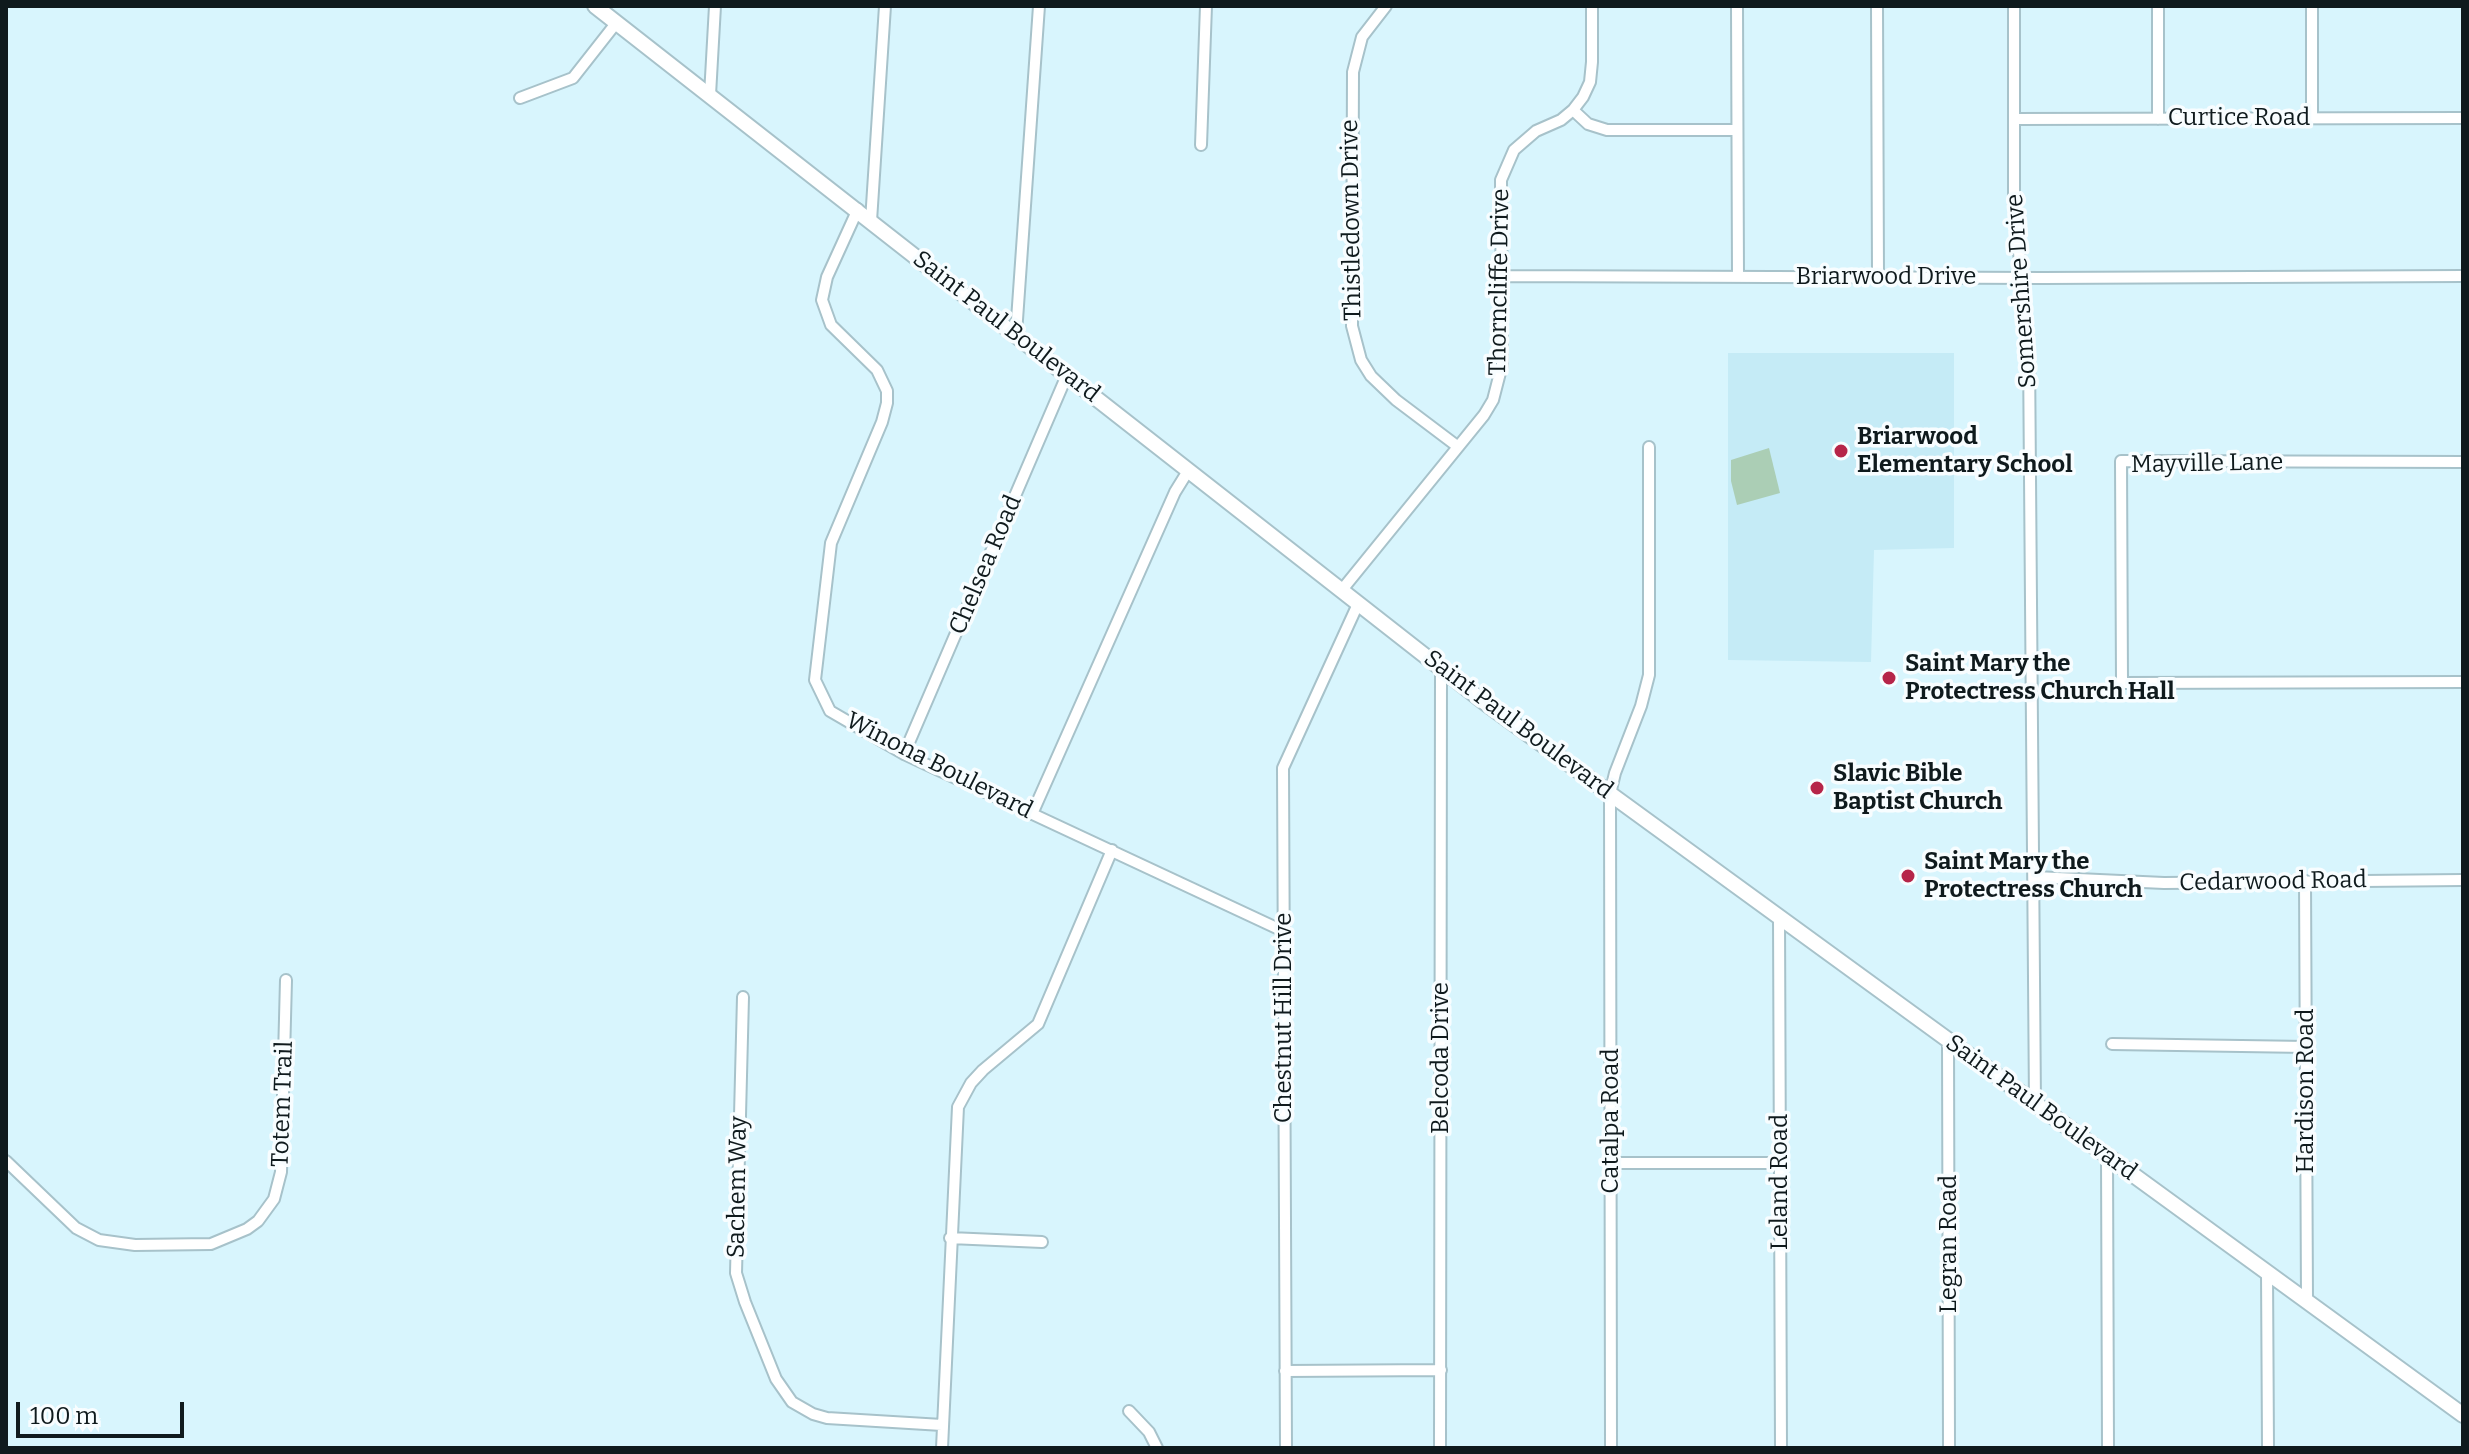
<!DOCTYPE html>
<html>
<head>
<meta charset="utf-8">
<style>
	body { margin:0 }
	#map { position:relative; width:2469px; height:1454px; overflow:hidden; background:#d8f5fd; font-family:Bitter,serif }
	canvas { display:block }
	.frame { position:absolute; inset:0; border:8px solid #0f1a1d; pointer-events:none }
	.scale { position:absolute; left:16px; top:1402px; width:168px; height:36px; box-sizing:border-box; border:4px solid #0f1a1d; border-top:0; padding-left:10px; font-size:24px; line-height:28px; white-space:nowrap; color:#0f1a1d; -webkit-text-stroke:6px #f8fdff; paint-order:stroke }
</style>
</head>
<body>
<div id="map">
<canvas width="2469" height="1454"></canvas>
<div class="frame"></div>
<div class="scale">100 m</div>
</div>
<script>
const ctx = document.querySelector('canvas').getContext('2d');
ctx.lineJoin = 'round';
function fillPath(path, color) { ctx.fillStyle = color; ctx.fill(path, 'evenodd'); }
const poly = rows => new Path2D(rows.map(r => 'M' + r).join(''));
function strokePath(path, color, width, dash) { ctx.strokeStyle = color; ctx.lineWidth = width; ctx.lineCap = dash ? 'butt' : 'round'; ctx.setLineDash(dash || []); ctx.stroke(path); }
function label(font, color, halo, rows, align = 'center') {
  ctx.font = font + ' Bitter,serif'; ctx.lineWidth = 7; ctx.setLineDash([]); ctx.textBaseline = 'middle'; ctx.strokeStyle = halo; ctx.fillStyle = color; for (const [text, x, y, turn = 0] of rows) {
    ctx.save(); ctx.translate(x, y); ctx.rotate((+turn || 0) * Math.PI / 180); ctx.textAlign = isNaN(turn) ? turn : align; if (halo) ctx.strokeText(text, 0, 0); ctx.fillText(text, 0, 0); ctx.restore();
  }
}
fillPath(poly([
	[1728,353,1954,353,1954,548,1874,550,1871,662,1728,660]
]), '#c5ebf6');
fillPath(poly([
	[1769,448,1780,493,1737,505,1731,481,1731,460]
]), '#abceb5');
const minor = poly([
	[1386,6,1362,37,1353,72,1352,326,1361,360,1371,376,1396,400,1457,446],
	[1737,6,1738,277],
	[1877,6,1878,277],
	[2014,6,2014,203,2029,351,2035,1104],
	[710,95,715,6],
	[520,98,573,78,617,22],
	[1573,110,1588,124,1607,130,1737,130],
	[2312,118,2312,6],
	[2014,119,2463,118],
	[2158,119,2158,6],
	[1201,145,1206,6],
	[858,209,827,277,822,300,831,325,877,370,887,391,887,403,882,422,831,543,815,680,830,711,904,754,1283,931],
	[871,221,885,6],
	[1501,276,2043,278,2463,276],
	[1016,334,1039,6],
	[2463,462,2121,461,2122,683,2463,682],
	[1341,591,1484,415,1493,400,1502,365,1501,180,1514,150,1536,131,1561,120,1573,110,1583,97,1590,82,1592,62,1592,6],
	[904,754,1067,375],
	[1032,814,1175,492,1188,471],
	[2035,877,2164,883,2463,880],
	[2305,881,2307,1301],
	[1779,917,1781,1448],
	[743,997,736,1273,745,1302,776,1379,792,1402,813,1414,827,1418,942,1425],
	[1948,1040,1949,1448],
	[2112,1044,2306,1047],
	[2107,1155,2108,1448],
	[6,1161,76,1228,99,1240,135,1245,211,1244,247,1229,258,1221,274,1199,281,1172,286,980],
	[1611,1163,1779,1163],
	[950,1238,1042,1242],
	[2267,1272,2268,1448],
	[1285,1371,1441,1370],
	[1129,1411,1149,1432,1157,1448],
	[942,1448,958,1107,971,1083,983,1070,1038,1024,1112,850],
	[1286,1448,1283,768,1358,604],
	[1440,1448,1441,668],
	[1611,1448,1610,794,1615,773,1641,706,1649,675,1649,447]
]);
const secondary = poly([
	[595,6,1484,702,2463,1415]
]);
strokePath(minor, '#a7c2ca', 14);
strokePath(secondary, '#a7c2ca', 18);
strokePath(minor, '#fff', 10);
strokePath(secondary, '#fff', 14);
for (const [x, y, r, color] of [
	[1841,451,8,"#b62549"],
	[1889,678,8,"#b62549"],
	[1817,788,8,"#b62549"],
	[1908,876,8,"#b62549"]
]) { const dot = new Path2D(); dot.arc(x, y, r, 0, 2 * Math.PI); ctx.fillStyle = color; ctx.fill(dot); strokePath(dot, '#f8fdff', 3); }
label('24px', '#0f1a1d', '#f8fdff', [
	["Curtice Road",2239,118],
	["Thistledown Drive",1352,220,-91],
	["Briarwood Drive",1886,277],
	["Thorncliffe Drive",1500,282,-89],
	["Somershire Drive",2022,291,-94],
	["Saint Paul Boulevard",1006,327,38],
	["Mayville Lane",2207,464,-1],
	["Chelsea Road",986,565,-67],
	["Saint Paul Boulevard",1518,725,37],
	["Winona Boulevard",939,766,27],
	["Cedarwood Road",2273,882,-1],
	["Chestnut Hill Drive",1284,1018,-90],
	["Belcoda Drive",1441,1058,-90],
	["Hardison Road",2306,1091,-90],
	["Totem Trail",283,1104,-88],
	["Saint Paul Boulevard",2041,1108,36],
	["Catalpa Road",1611,1121,-90],
	["Leland Road",1780,1182,-90],
	["Sachem Way",738,1187,-89],
	["Legran Road",1949,1244,-90]
]);
label('bold 24px', '#0f1a1d', '#f8fdff', [
	["Briarwood",1857,437],
	["Elementary School",1857,465],
	["Saint Mary the",1905,664],
	["Protectress Church Hall",1905,692],
	["Slavic Bible",1833,774],
	["Baptist Church",1833,802],
	["Saint Mary the",1924,862],
	["Protectress Church",1924,890]
], 'left');
</script>
</body>
</html>
